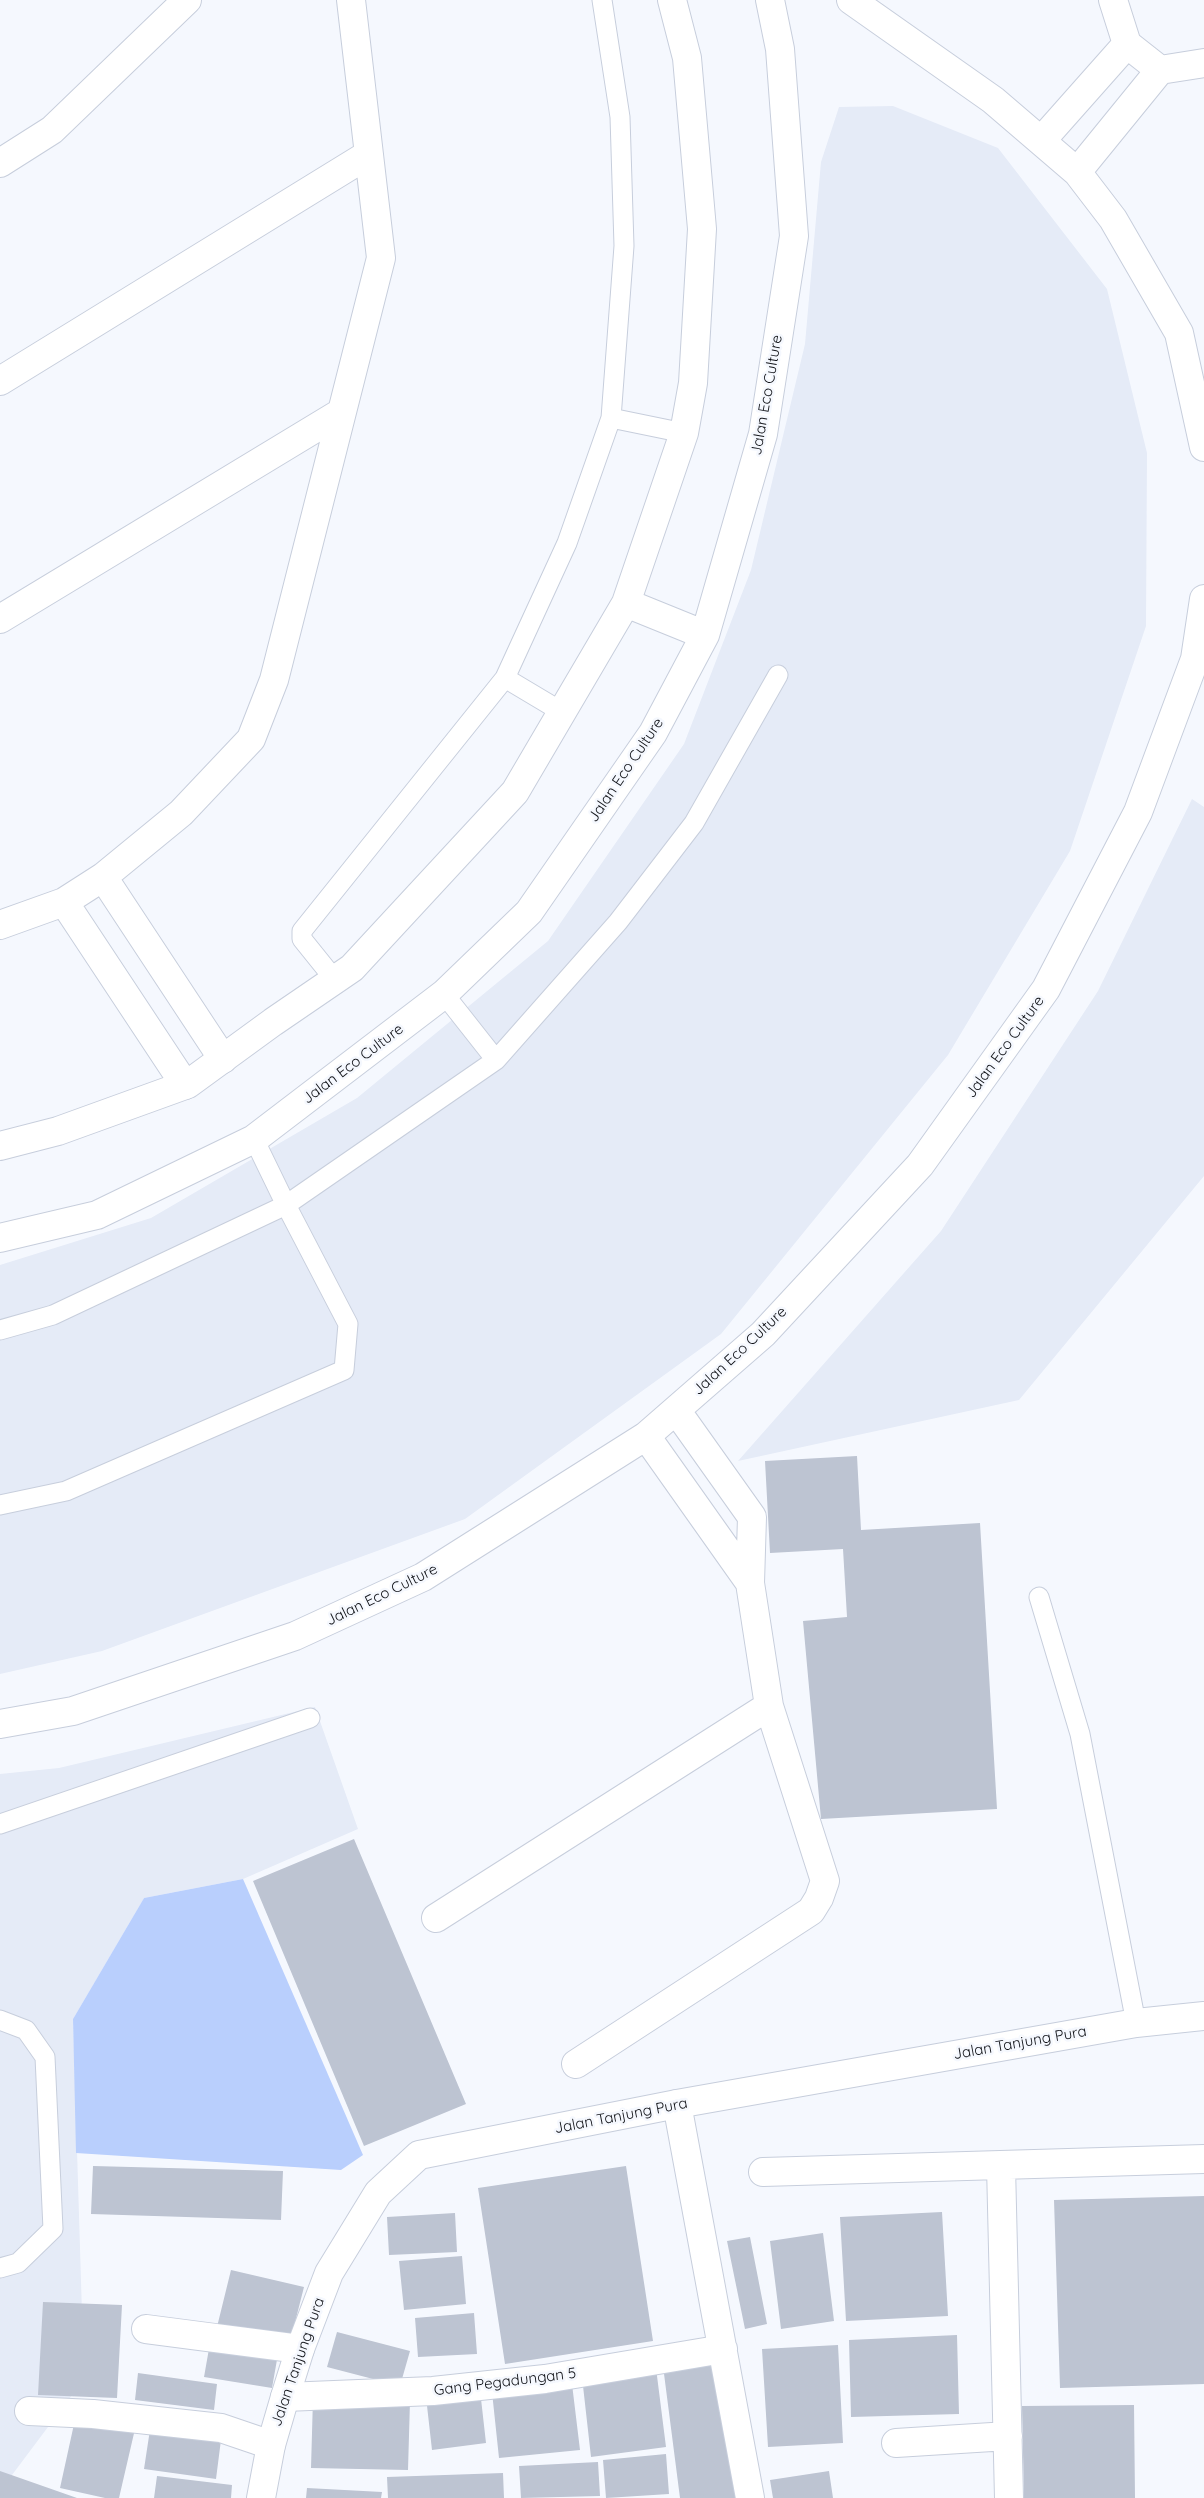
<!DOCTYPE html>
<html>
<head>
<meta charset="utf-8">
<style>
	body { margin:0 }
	canvas { display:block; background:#f5f8fe }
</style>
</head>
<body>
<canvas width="1204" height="2498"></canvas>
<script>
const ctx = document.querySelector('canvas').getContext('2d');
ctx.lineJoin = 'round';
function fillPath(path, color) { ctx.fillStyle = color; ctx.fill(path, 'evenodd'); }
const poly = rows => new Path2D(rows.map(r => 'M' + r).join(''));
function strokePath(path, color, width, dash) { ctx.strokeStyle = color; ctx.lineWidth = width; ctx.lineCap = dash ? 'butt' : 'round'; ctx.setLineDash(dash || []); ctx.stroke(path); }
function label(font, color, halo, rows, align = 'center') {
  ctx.font = font + ' Quicksand,sans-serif'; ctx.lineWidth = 5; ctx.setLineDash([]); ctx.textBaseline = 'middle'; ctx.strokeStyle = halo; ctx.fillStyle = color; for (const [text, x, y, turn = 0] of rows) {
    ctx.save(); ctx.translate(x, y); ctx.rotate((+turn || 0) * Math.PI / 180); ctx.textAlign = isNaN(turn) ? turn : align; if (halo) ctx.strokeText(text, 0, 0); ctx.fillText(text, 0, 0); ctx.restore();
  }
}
fillPath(poly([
	[893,106,998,148,1107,289,1147,453,1146,626,1070,851,948,1055,721,1334,465,1519,102,1651,0,1674,0,1265,151,1218,357,1098,548,941,684,744,751,570,805,344,821,162,839,107],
	[1192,799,1204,807,1204,1176,1019,1400,738,1461,941,1231,1098,991],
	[315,1707,358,1829,243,1879,144,1898,73,2019,84,2379,0,2491,0,1774,59,1768]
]), '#e5ebf7');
fillPath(poly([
	[243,1879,363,2155,341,2170,76,2153,73,2019,144,1898]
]), '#b9cffd');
fillPath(poly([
	[857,1456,861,1530,980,1523,997,1809,821,1819,803,1621,847,1617,843,1549,770,1553,765,1461],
	[354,1839,466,2104,364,2146,253,1881],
	[93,2166,283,2171,281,2220,91,2214],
	[626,2166,653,2341,505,2364,478,2188],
	[1204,2196,1204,2384,1060,2388,1054,2200],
	[942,2212,948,2316,846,2321,840,2217],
	[455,2213,457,2252,389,2255,387,2217],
	[823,2233,834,2321,781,2329,770,2241],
	[750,2237,767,2324,745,2329,727,2241],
	[462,2256,466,2304,404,2310,399,2261],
	[231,2270,304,2287,291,2338,254,2329,251,2340,216,2331],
	[43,2302,122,2305,117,2398,38,2395],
	[474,2313,477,2354,418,2357,415,2318],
	[337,2332,410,2351,400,2386,327,2367],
	[957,2335,959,2414,851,2417,849,2340],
	[210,2343,278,2354,272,2388,204,2377],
	[838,2345,843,2443,768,2447,762,2349],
	[721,2360,740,2498,680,2498,663,2366],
	[656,2368,666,2447,591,2457,582,2377],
	[138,2373,217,2384,214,2410,135,2400],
	[572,2384,580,2450,499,2458,492,2392],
	[480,2390,486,2443,432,2450,426,2397],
	[313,2398,410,2401,408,2470,311,2468],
	[1134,2405,1135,2498,1024,2498,1022,2406],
	[76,2415,135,2429,119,2498,105,2498,60,2488],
	[151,2423,222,2432,216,2479,144,2469],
	[666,2454,669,2494,606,2498,603,2460],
	[598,2462,600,2496,521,2498,519,2466],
	[0,2471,77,2498,0,2498],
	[829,2471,833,2498,773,2498,770,2480],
	[503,2473,504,2498,388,2498,387,2477],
	[157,2476,232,2485,231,2498,154,2498],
	[307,2488,382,2492,381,2498,306,2498]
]), '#bdc4d2');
const lane = poly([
	[611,418,684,433],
	[505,678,562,712],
	[335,980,302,939,302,931,505,678,567,543,611,418,624,246,620,117,602,0],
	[444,994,496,1060],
	[254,1139,286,1205,496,1060,618,922,694,823,778,675],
	[0,1330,53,1315,286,1205,348,1324,344,1370,66,1491,0,1505],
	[1039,1597,1080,1734,1136,2023],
	[0,1824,310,1718],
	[0,2020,26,2030,45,2057,53,2229,18,2263,0,2268]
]);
const street = poly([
	[851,0,993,100,1077,172,1113,219,1179,333,1204,447],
	[1113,0,1127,44,1160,70,1204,63],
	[1041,141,1127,44],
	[0,163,52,130,187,0],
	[1077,172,1160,70],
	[0,381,369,154],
	[0,619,342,412],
	[103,877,223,1059],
	[64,902,185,1085],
	[0,925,64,902,103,877,181,813,251,739,274,680,381,258,351,0],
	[646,1436,750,1583],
	[0,1724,73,1711,295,1636,423,1577,646,1436,763,1334,920,1165,1046,989,1138,812,1195,659,1204,599],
	[436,1918,769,1706],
	[576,2064,811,1911,819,1898,825,1881,769,1706,750,1583,752,1517,676,1410],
	[677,2104,750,2498],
	[1001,2166,1009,2498],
	[763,2172,1204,2159],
	[146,2329,300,2349],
	[285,2397,433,2391,545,2379,723,2349],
	[29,2411,93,2414,221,2428,271,2445],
	[896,2443,1008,2436]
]);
const secondary = poly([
	[626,603,705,635],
	[0,1146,58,1131,188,1084,273,1022,352,968,515,792,626,603,684,433,693,383,702,229,687,58,672,0],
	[0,1238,97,1215,254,1139,444,994,529,912,653,733,705,635,763,434,794,236,780,49,770,0],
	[261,2498,271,2445,285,2397,300,2349,329,2273,378,2193,419,2155,677,2104,1136,2023,1204,2016]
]);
strokePath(lane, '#c7cedc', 21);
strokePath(street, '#c7cedc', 30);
strokePath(secondary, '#c7cedc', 30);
strokePath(lane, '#fff', 19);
strokePath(street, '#fff', 28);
strokePath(secondary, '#fff', 28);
label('15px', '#0f1116', '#f5f8fe', [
	["Jalan Eco Culture",767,395,-80],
	["Jalan Eco Culture",626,770,-56],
	["Jalan Eco Culture",1005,1047,-54],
	["Jalan Eco Culture",353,1064,-37],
	["Jalan Eco Culture",740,1351,-43],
	["Jalan Eco Culture",382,1595,-26],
	["Jalan Tanjung Pura",1020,2043,-10],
	["Jalan Tanjung Pura",621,2116,-11],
	["Jalan Tanjung Pura",298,2362,-71],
	["Gang Pegadungan 5",505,2382,-7]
]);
</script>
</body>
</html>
